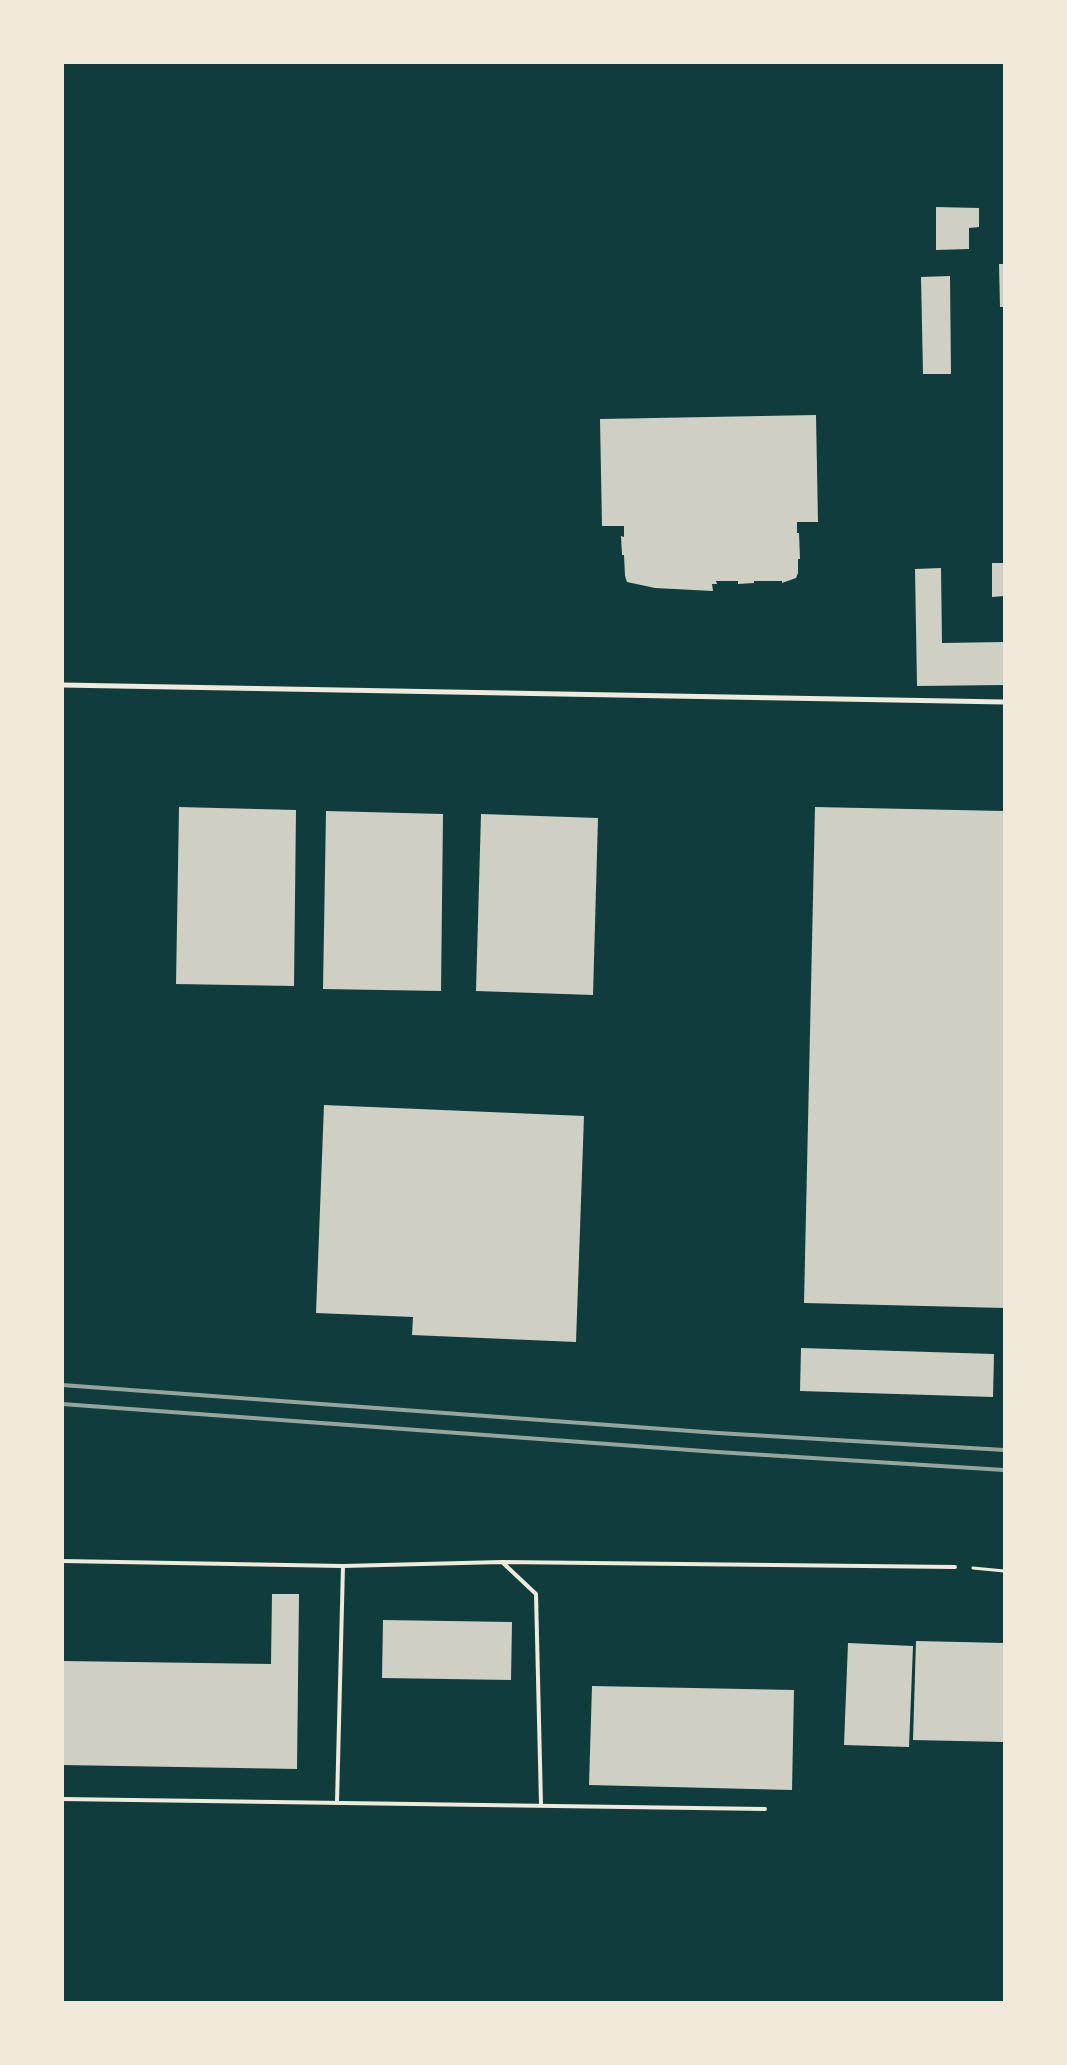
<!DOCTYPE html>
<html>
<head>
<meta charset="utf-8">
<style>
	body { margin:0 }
	#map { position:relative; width:1067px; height:2065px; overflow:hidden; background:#0f3d3e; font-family:"Varela Round",sans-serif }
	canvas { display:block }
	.frame { position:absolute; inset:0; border:64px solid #f1e9da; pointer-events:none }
</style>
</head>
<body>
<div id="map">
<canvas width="1067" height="2065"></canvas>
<div class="frame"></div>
</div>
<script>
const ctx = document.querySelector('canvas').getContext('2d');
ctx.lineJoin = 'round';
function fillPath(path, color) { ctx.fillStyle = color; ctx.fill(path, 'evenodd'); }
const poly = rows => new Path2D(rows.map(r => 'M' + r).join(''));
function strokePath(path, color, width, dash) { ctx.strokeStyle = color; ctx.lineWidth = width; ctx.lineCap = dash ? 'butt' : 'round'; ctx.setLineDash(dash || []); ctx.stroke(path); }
fillPath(poly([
	[936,207,979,208,979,227,969,228,969,249,936,250],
	[999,264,1004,264,1004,307,1000,307],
	[950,276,951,374,923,374,921,277],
	[816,415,818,522,797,522,797,533,799,533,800,559,798,559,798,573,796,578,782,583,782,581,754,581,754,583,738,584,738,581,716,581,717,584,712,584,713,591,655,588,627,582,625,576,624,555,622,555,621,536,624,537,624,526,602,526,600,419],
	[992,563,1004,563,1004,596,992,597],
	[941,568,942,643,1004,642,1004,685,917,686,915,569],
	[179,807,296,810,294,986,176,984],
	[815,807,1004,811,1004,1308,804,1303],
	[326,811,443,814,441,991,323,989],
	[481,814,598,818,593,995,476,991],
	[324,1105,584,1116,576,1342,412,1335,413,1317,316,1313],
	[801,1348,994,1354,993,1397,800,1391],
	[272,1594,299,1594,297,1769,62,1765,62,1661,271,1664],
	[383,1620,512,1622,511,1680,382,1678],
	[916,1641,1004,1643,1004,1742,913,1740],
	[848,1643,913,1646,909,1747,844,1745],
	[592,1686,794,1690,792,1790,589,1785]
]), '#cfcfc3');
strokePath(poly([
	[973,1568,1004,1571]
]), '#f1e9da', 3);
strokePath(poly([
	[62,1561,343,1566,502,1562,955,1567],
	[502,1562,536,1594,541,1804],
	[62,1799,765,1809],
	[337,1802,343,1566]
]), '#f1e9da', 4);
strokePath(poly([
	[62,685,1004,702]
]), '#f1e9da', 5);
strokePath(poly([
	[62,1385,718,1433,1004,1450],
	[62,1404,717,1452,1004,1470]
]), '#97a49c', 4);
</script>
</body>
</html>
